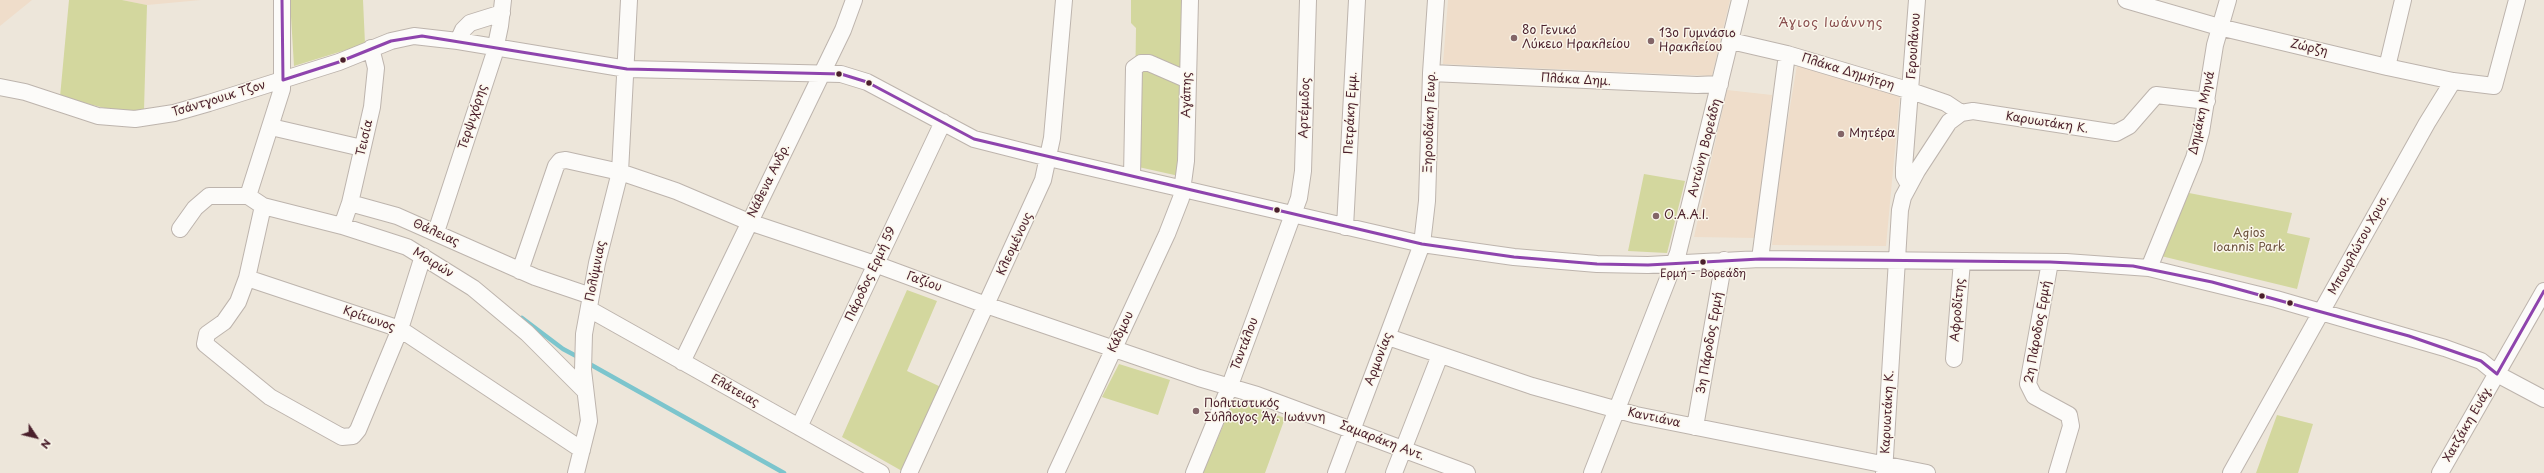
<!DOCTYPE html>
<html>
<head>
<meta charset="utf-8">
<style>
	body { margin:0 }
	#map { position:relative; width:2544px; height:473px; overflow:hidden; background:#ede6da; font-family:"Playpen Sans",sans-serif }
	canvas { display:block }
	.north { position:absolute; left:16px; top:417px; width:40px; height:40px; -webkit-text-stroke:3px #fbf7ec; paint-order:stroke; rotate:125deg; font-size:11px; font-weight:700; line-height:16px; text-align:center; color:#4a1f2b }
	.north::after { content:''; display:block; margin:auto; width:14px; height:18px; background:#4a1f2b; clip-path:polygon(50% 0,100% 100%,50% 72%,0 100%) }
</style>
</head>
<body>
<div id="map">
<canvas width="2544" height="473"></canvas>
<div class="north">N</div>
</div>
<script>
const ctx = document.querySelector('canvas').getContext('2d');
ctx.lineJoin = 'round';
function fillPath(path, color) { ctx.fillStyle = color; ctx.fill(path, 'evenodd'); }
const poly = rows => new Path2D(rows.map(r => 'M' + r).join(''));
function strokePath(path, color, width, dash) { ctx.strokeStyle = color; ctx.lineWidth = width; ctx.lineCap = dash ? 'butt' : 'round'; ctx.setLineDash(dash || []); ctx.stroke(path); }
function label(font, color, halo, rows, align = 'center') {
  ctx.font = font + ' "Playpen Sans",sans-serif'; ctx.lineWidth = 3; ctx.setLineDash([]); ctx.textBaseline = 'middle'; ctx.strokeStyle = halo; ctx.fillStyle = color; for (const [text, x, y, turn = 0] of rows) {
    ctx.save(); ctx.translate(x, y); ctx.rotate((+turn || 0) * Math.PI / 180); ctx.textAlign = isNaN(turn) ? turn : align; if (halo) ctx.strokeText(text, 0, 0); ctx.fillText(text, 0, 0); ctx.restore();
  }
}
fillPath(poly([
	[0,0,32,0,0,26],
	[122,0,201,0,147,5],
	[1448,0,1730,0,1712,76,1443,64],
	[1797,65,1900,95,1886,246,1772,245,1779,173],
	[1727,90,1772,95,1756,238,1694,237]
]), '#efddca');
fillPath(poly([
	[69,0,122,0,147,5,144,110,121,112,60,97],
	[290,0,363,0,365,44,294,66],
	[1131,0,1182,0,1179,176,1134,166,1136,28,1131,23],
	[1644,174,1685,181,1667,253,1628,251],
	[2189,193,2292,213,2287,233,2310,238,2297,289,2161,256],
	[907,290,937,301,907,371,941,387,902,471,842,437],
	[1119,364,1170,380,1158,415,1102,397],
	[1234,400,1285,418,1265,473,1203,473],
	[2277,415,2313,424,2298,473,2256,473]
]), '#d3d79e');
strokePath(poly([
	[522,318,563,349,580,358],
	[586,362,784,473]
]), '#7cc5cd', 4.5);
const minor = poly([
	[2126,0,2219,27,2387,67,2453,81,2494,86,2517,0],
	[458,41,463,30,470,23,502,13],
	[1731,41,1787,54,1911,91,1946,103,1961,113],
	[2387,67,2403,0],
	[1431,73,1697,85,1720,84],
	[0,87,25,92,98,116,135,119,174,113,209,103,339,62,391,41,414,36,458,41,627,69,841,74,867,82,974,139,1049,158,1422,244,1514,257,1597,264,1648,265,1760,259,2066,262,2149,268,2276,299,2445,348,2481,361,2497,374,2544,399],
	[271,127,362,148],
	[1132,177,1134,68,1141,63,1149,63,1188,80],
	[1909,185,1904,176,1904,168,1917,0],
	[248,196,263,206,342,226,407,247,473,288,527,333,584,390],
	[350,203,397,216,535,277,591,296],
	[263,206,247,278,238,302,224,322,207,334,205,344,270,397,342,437,353,436,358,430,400,329,423,256],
	[342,226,350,203,372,107,376,68,371,48],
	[1345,227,1357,0],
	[180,229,195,208,209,196,248,196,282,89,282,0],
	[436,232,494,55,500,26,503,0],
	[1760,259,1787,54],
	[2050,262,2028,384,2034,396,2069,415,2071,426,2057,473],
	[2149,268,2194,158,2201,132,2215,45,2228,0],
	[520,271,556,166,560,161,566,160,620,172,676,191,749,222,875,264,986,305,1199,378,1257,395,1467,473],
	[247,278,400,329,582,450],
	[589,309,881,473],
	[1388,337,1532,386,1636,415,1927,473],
	[1954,359,1962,261],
	[682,362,843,30,854,0],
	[799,427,943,122],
	[1695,427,1724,260],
	[576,473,589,421,583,370,584,334,597,263,620,172,629,0],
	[909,473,1043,180,1052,138,1064,0],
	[1056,473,1167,234,1181,198,1186,161,1190,0],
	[1194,473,1229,388,1299,198,1303,171,1308,0],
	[1336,473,1422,244,1427,201,1431,73,1436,0],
	[1394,473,1440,355],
	[1592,473,1678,253,1740,0],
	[1884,473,1900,210,1903,197,1917,171,1949,122,1961,113,1973,111,2116,133,2129,126,2156,95,2207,101],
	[2231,473,2427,123,2453,81],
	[2440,473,2544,291]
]);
strokePath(minor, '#bdb4ad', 18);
strokePath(minor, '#fcfbf9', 16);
strokePath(poly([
	[282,0,283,80],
	[283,80,339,62,391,41,422,36,627,69,841,74,867,82,974,139,1422,244,1514,257,1597,264,1648,265,1760,259,2050,262,2133,266,2212,282,2409,336,2481,361,2497,374],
	[2497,374,2544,291]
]), '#8e44ad', 3);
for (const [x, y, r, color] of [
	[1514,38,4,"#836568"],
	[1651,41,4,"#836568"],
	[343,60,3.5,"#4a1f2b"],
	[839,74,3.5,"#4a1f2b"],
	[869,83,3.5,"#4a1f2b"],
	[1841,134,4,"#836568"],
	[1277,210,3.5,"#4a1f2b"],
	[1656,216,4,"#836568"],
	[1703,262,3.5,"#4a1f2b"],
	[2262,296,3.5,"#4a1f2b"],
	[2290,303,3.5,"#4a1f2b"],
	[1196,411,4,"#836568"]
]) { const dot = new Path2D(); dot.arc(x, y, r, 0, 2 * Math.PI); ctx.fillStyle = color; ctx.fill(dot); strokePath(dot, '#fbf7ec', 1.5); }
label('11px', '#4a1f2b', '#fbf7ec', [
	["Ερμή - Βορεάδη",1703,274]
]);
label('12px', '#4a1f2b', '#fbf7ec', [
	["8ο Γενικό",1522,31],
	["Λύκειο Ηρακλείου",1522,45],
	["13o Γυμνάσιο",1659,34],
	["Ηρακλείου",1659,48],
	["Μητέρα",1849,134],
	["Ο.Α.Α.Ι.",1664,216],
	["Πολιτιστικός",1204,404],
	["Σύλλογος Άγ. Ιωάννη",1204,418]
], 'left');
label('12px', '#4a1f2b', '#fbf7ec', [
	["Γερουλάνου",1914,46,-86],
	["Ζώρζη",2309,48,13],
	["Πλάκα Δημήτρη",1848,72,17],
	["Πλάκα Δημ.",1576,80,3],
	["Αγάπης",1187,95,-89],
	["Τσάντγουικ Τζον",219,99,-17],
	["Αρτέμιδος",1305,108,-88],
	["Πετράκη Εμμ.",1351,113,-87],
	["Δημάκη Μηνά",2202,113,-78],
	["Τερψιχόρης",473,117,-72],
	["Ξηρουδάκη Γεωρ.",1430,122,-88],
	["Καρυωτάκη Κ.",2047,123,9],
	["Τεισία",365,138,-77],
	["Αντώνη Βορεάδη",1705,148,-76],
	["Νάθενα Ανδρ.",769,181,-64],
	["Θάλειας",436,233,24],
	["Κλεομένους",1015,244,-65],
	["Μπουρλώτου Χρυσ.",2359,245,-61],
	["Μοιρών",433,263,32],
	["Πολύμνιας",596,271,-79],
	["Πάροδος Ερμή 59",871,274,-65],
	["Γαζίου",924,282,20],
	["Αφροδίτης",1958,310,-85],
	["Κρίτωνος",369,319,19],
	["Κάδμου",1121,332,-65],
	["2η Πάροδος Ερμή",2038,332,-80],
	["3η Πάροδος Ερμή",1710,343,-80],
	["Ταντάλου",1245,344,-69],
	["Αρμονίας",1379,359,-69],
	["Ελάτειας",735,391,29],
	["Καρυωτάκη Κ.",1888,412,-87],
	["Καντιάνα",1654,418,12],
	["Χατζάκη Ευάγ.",2468,424,-60],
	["Σαμαράκη Αντ.",1382,441,21]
]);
label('12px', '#6c523e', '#fbf7ec', [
	["Agios",2249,234],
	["Ioannis Park",2249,248]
]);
ctx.letterSpacing = '1px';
label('13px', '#894e4e', '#fbf7ec', [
	["Άγιος Ιωάννης",1831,23]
]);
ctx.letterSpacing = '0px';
</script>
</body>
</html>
